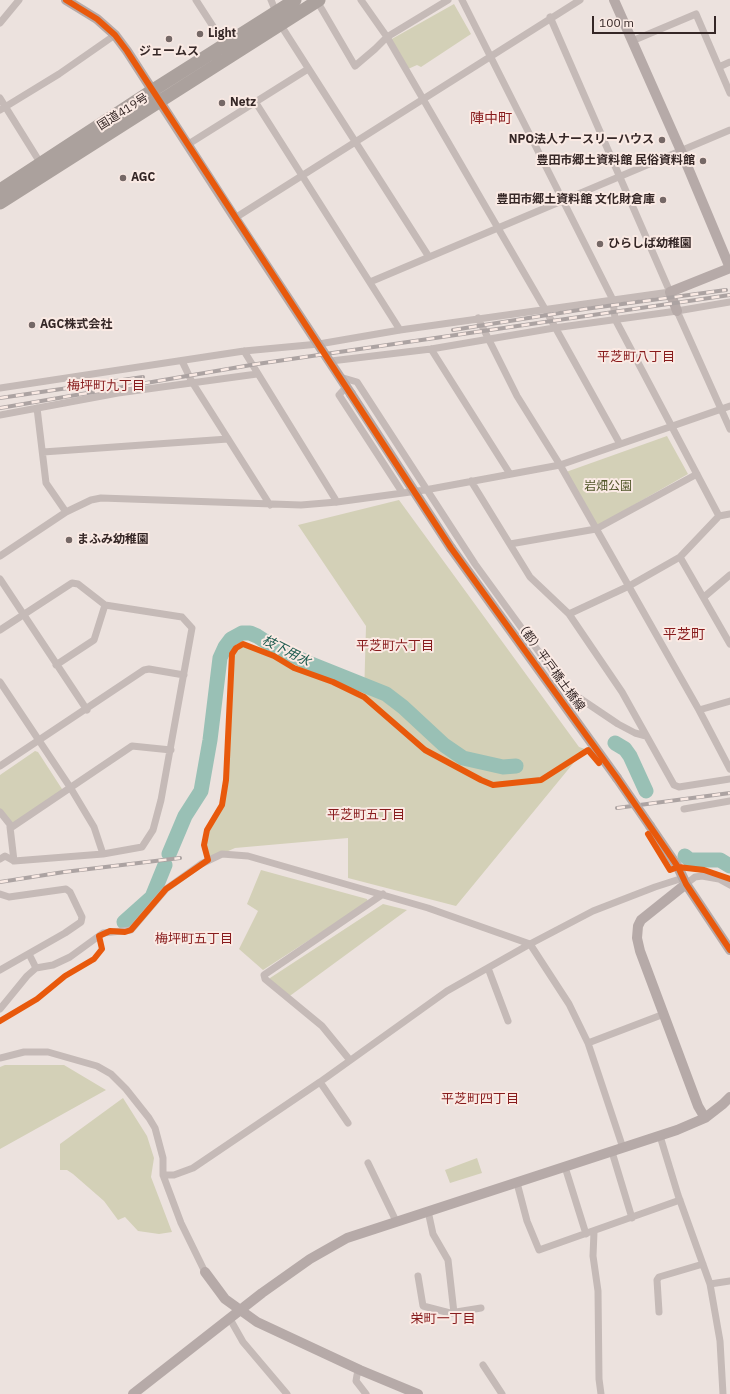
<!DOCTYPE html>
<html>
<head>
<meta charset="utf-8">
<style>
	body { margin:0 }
	#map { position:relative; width:730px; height:1394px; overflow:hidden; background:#ece2de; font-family:"IBM Plex Sans",sans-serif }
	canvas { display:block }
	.scale { position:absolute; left:592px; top:16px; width:124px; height:18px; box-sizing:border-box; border:2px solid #352726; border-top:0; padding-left:5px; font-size:12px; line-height:14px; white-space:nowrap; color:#352726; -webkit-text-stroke:3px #faeae4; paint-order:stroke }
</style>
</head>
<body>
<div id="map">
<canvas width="730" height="1394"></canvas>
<div class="scale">100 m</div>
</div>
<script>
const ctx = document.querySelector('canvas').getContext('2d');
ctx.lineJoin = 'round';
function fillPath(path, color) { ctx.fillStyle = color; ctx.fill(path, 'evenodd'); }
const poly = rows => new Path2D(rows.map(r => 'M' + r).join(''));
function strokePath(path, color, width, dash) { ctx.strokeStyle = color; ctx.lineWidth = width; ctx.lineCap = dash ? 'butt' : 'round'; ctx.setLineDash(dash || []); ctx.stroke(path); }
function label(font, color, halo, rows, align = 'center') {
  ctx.font = font + ' "IBM Plex Sans","Noto Sans JP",sans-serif'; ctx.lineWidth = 4; ctx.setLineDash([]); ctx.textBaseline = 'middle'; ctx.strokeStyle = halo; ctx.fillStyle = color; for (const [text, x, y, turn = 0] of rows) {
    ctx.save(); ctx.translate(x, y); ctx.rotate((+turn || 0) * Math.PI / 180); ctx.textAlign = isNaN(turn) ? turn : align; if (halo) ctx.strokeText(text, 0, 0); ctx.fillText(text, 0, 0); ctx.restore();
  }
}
fillPath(poly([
	[454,4,471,34,421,67,417,65,408,69,390,40],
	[667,436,688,474,597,526,566,472],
	[399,500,579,747,585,749,456,906,348,878,348,838,235,848,208,860,204,845,207,830,222,805,226,780,230,667,232,654,236,648,243,644,251,646,274,656,294,668,333,682,364,697,366,626,298,525],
	[35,751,38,752,62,789,61,792,12,824,0,811,0,775],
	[261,870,367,899,368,902,263,970,239,949,258,911,247,904],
	[383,904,407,910,287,998,268,983,270,978],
	[5,1065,64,1065,106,1090,0,1149,0,1067],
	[123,1098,147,1136,154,1158,151,1177,172,1232,159,1234,138,1231,125,1217,118,1220,104,1201,73,1174,67,1170,60,1170,60,1144],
	[477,1158,482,1173,450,1183,445,1170]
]), '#d3d0b7');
strokePath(poly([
	[615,743,625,749,630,756,646,791],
	[169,854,185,816,201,791,210,740,220,658,225,647,231,639,242,633,250,633,257,636,274,647,311,664,386,694,403,707,444,745,463,758,503,767,516,766],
	[685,856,690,860,720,860,730,866],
	[124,922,152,897,165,865]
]), '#99c0b5', 15);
strokePath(poly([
	[196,0,225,45],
	[271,0,276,12],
	[361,0,387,37,545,309,620,444],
	[462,0,613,300,615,319,719,516],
	[317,1,355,66,375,49,387,37,448,0],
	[0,23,19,0],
	[280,24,429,257],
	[632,41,696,14,730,93],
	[719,67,730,62],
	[0,98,41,164],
	[256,103,400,330],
	[0,110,59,74,115,35],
	[187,145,308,69],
	[235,218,580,0],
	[370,282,730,130],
	[677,311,730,429],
	[478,318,517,396,560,465,699,710,730,769],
	[431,349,510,474],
	[244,351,337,502],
	[182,361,192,382,270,505],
	[331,361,431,349,554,328,677,311,730,302],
	[340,377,357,382,475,564,566,689,618,724,635,733,646,736],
	[347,386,339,395,402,492],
	[0,388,244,351,319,344,400,330,670,292,550,17],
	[37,408,46,483,66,512],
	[0,415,118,393,257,374],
	[43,452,228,439],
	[471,481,530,577,569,614,622,692,674,785,679,787,730,779],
	[510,544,596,529,697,474],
	[0,556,66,512,91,500,101,498,301,505,337,502,425,490,560,465,730,406],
	[680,557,730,644],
	[0,579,87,710],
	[704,597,730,575],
	[569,614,629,586,680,557,719,516,730,514],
	[0,630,72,583,78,584,105,605,182,617,192,628,161,800,153,830,142,847,103,854,14,861,5,856,0,859],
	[56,665,94,640,105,605],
	[0,682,70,787,94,827,103,854],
	[699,710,730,701],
	[0,766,144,670,149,669,184,675],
	[684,809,730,801],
	[0,812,12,827,132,746,171,750],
	[10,827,14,861],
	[686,884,695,877,702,876,719,879,730,885],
	[0,894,9,897,66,889,70,892,82,917,81,922,65,933,0,970],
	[29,954,36,968],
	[488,968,508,1021],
	[0,1009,27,976,36,968,53,965,70,957,103,933,131,930,166,889,201,864,222,854,248,856,428,908,530,944,569,1004,588,1043,623,1148],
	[588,1043,664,1014],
	[0,1058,24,1052,48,1052,97,1066,111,1074,126,1089,149,1118,155,1128,163,1158,163,1175,181,1223,205,1272],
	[349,1059,322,1026,265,979,264,975,383,894],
	[320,1082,348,1123],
	[660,1136,678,1195,710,1284,720,1341,723,1394],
	[612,1152,632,1218],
	[368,1163,396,1221],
	[565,1167,586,1234],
	[163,1175,174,1175,193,1168,320,1082,447,991,530,944,593,911,655,887,683,878],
	[517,1183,527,1221,539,1250,680,1200],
	[428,1211,433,1234,448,1260,454,1313],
	[594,1232,593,1256,598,1291,599,1379,601,1394],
	[418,1276,423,1306,450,1313,481,1308],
	[710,1284,730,1281],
	[659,1312,657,1280,659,1277,703,1264],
	[230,1319,243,1342,287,1394],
	[483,1365,502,1394],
	[360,1370,357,1375,356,1381,366,1394]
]), '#c5bab7', 7);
strokePath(poly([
	[66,0,97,19,115,35,127,51,235,218,351,394],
	[614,0,681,151,730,268],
	[677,311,670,292,730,268],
	[451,548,617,778],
	[650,826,678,867,686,884,730,950],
	[686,884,641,920,638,926,637,938,640,951,698,1106,705,1118],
	[205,1272,225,1299,257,1322,360,1370,418,1394],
	[133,1394,262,1293,310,1259,347,1238,677,1130,705,1118,723,1104,730,1097]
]), '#b6aaa8', 10);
strokePath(poly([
	[0,190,153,90,295,0],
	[0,203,319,0]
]), '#aba19d', 13);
const rail = poly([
	[453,330,585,309,726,290],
	[0,398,143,377],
	[0,408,257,364,730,295],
	[617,808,730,793],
	[0,882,64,872,180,858]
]);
strokePath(rail, '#aca3a2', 4);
strokePath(rail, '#faeae4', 2.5, [8]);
strokePath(poly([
	[351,394,451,548],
	[617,778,650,826]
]), '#b6aaa8', 10);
strokePath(poly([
	[66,0,97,19,115,35,127,51,451,548,617,778,678,867,686,884,730,950],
	[648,834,670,870,678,867,704,870,730,879],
	[0,1021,37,999,65,976,94,959,102,949,99,936,110,931,125,932,131,930,166,889,208,860,204,845,207,830,222,805,226,780,232,654,236,648,243,644,274,656,294,668,333,682,364,697,425,750,481,780,493,785,541,780,588,750,599,763]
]), '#e8590c', 6);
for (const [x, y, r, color] of [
	[200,34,4,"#756866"],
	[169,39,4,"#756866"],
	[222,103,4,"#756866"],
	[662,140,4,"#756866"],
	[703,161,4,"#756866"],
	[123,178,4,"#756866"],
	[663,200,4,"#756866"],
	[600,244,4,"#756866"],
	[32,325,4,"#756866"],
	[69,540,4,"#756866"]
]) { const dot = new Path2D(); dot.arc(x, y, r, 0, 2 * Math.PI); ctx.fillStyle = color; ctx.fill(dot); strokePath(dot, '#faeae4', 1.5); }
label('bold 12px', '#352726', '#faeae4', [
	["Light",208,34],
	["ジェームス",169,52,"center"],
	["Netz",230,103],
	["NPO法人ナースリーハウス",654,140,"right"],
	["豊田市郷土資料館 民俗資料館",695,161,"right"],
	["AGC",131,178],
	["豊田市郷土資料館 文化財倉庫",655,200,"right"],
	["ひらしば幼稚園",608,244],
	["AGC株式会社",40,325],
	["まふみ幼稚園",77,540]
], 'left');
label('12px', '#352726', '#faeae4', [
	["国道419号",123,112,-32],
	["（都）平戸橋土橋線",550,666,54]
]);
label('12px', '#505528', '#faeae4', [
	["岩畑公園",608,487]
]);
label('13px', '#881b1c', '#faeae4', [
	["平芝町八丁目",636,357],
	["梅坪町九丁目",106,386],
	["平芝町六丁目",395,646],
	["平芝町五丁目",366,815],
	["梅坪町五丁目",194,939],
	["平芝町四丁目",480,1099],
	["栄町一丁目",443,1319]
]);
label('italic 13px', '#19594d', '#faeae4', [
	["枝下用水",286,651,27]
]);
label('14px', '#881b1c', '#faeae4', [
	["陣中町",491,119],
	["平芝町",684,635]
]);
</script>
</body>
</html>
